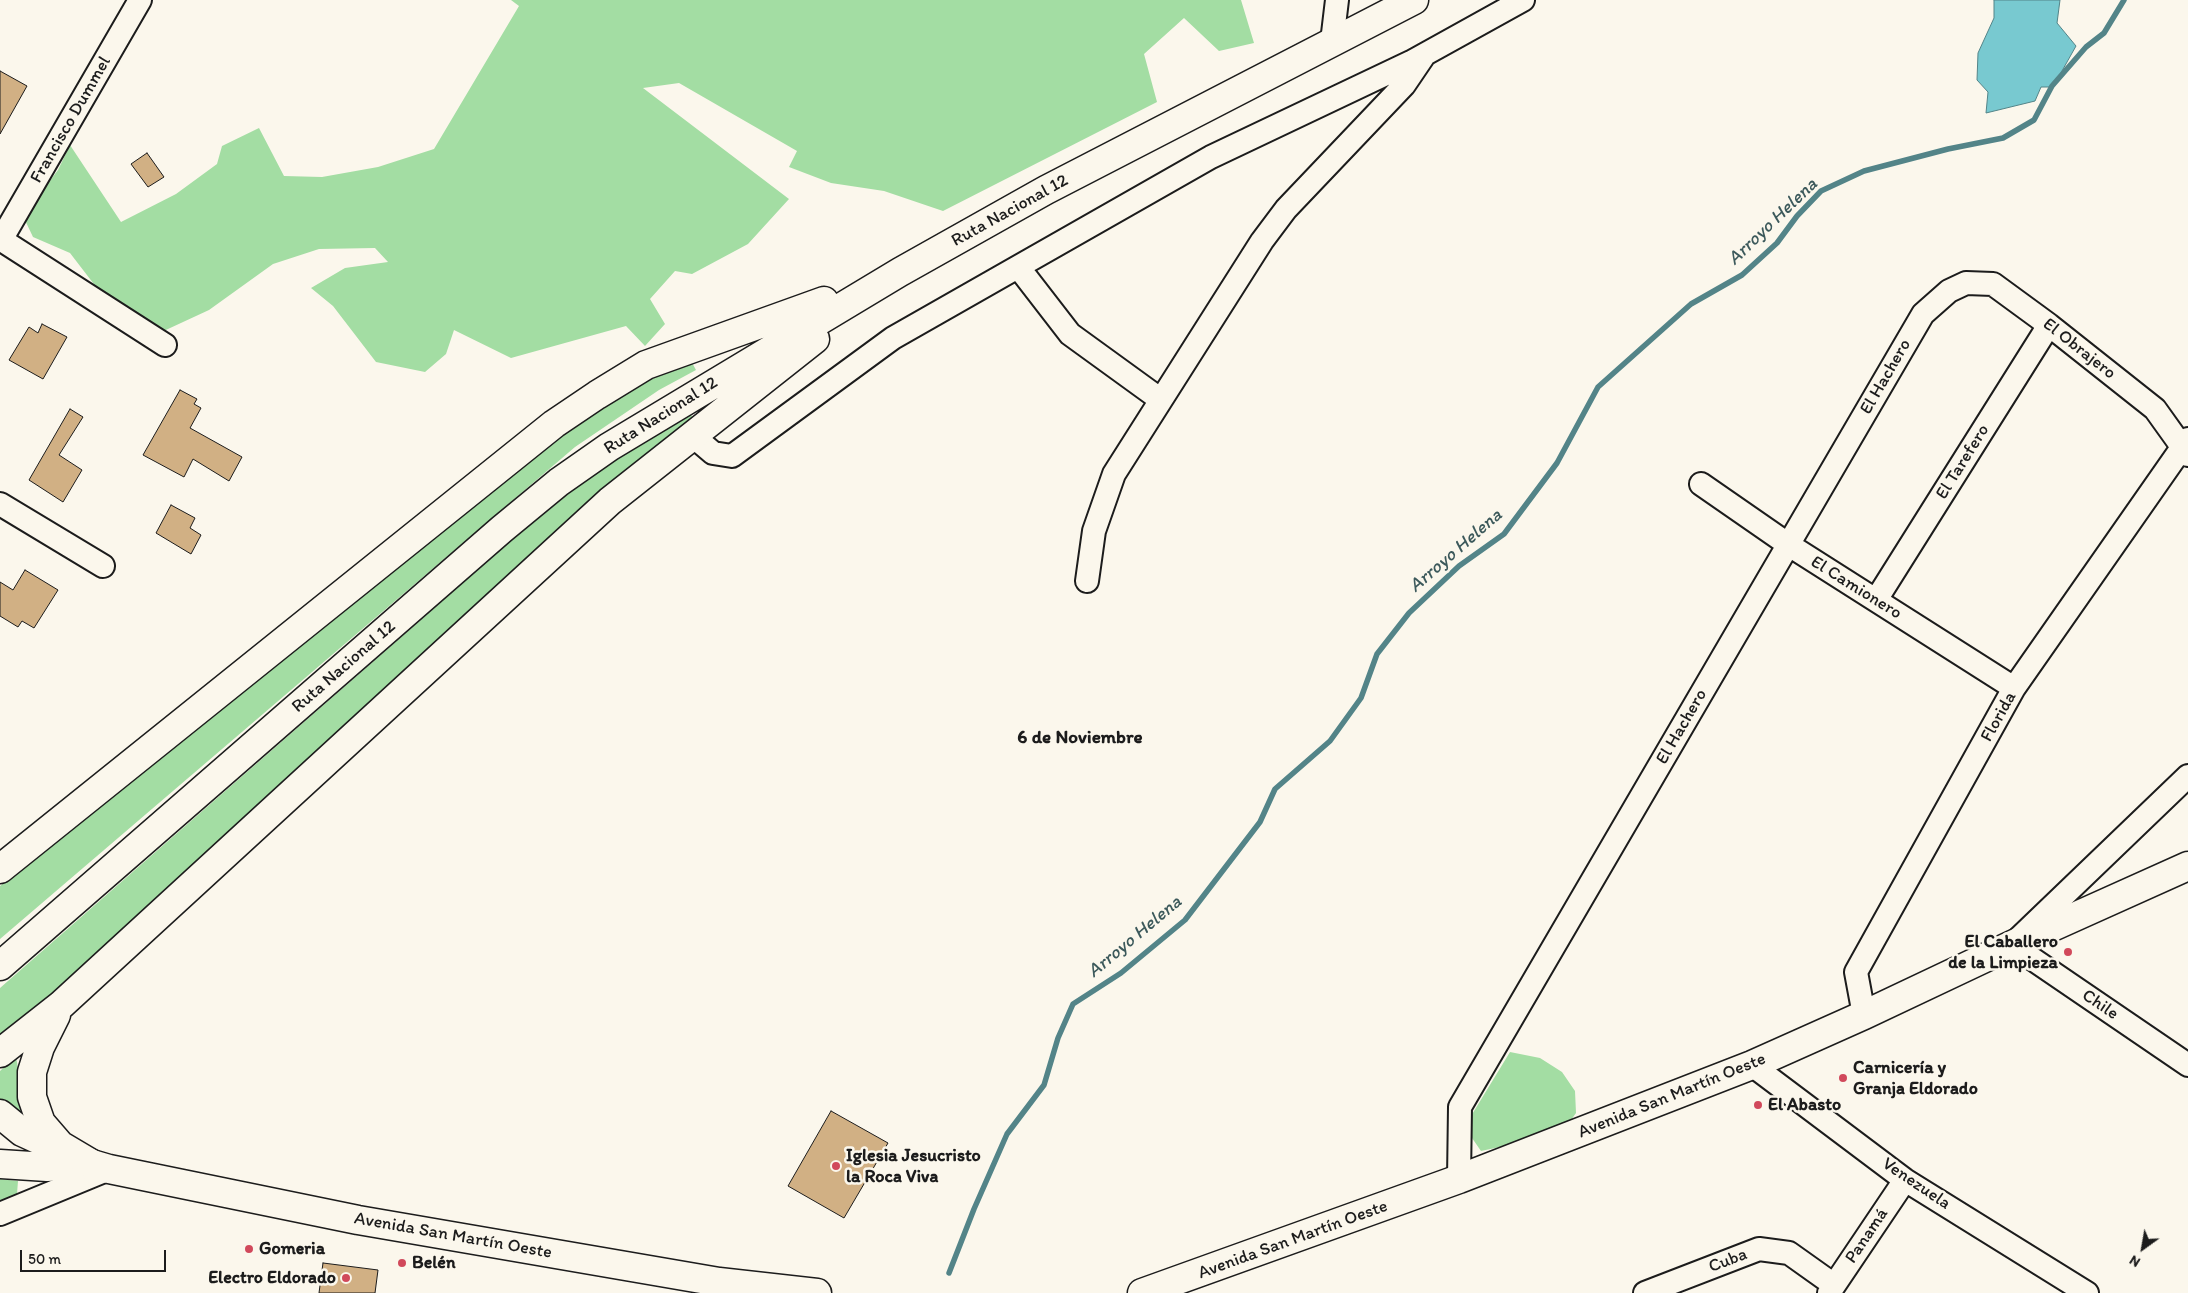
<!DOCTYPE html>
<html>
<head>
<meta charset="utf-8">
<style>
	body { margin:0 }
	#map { position:relative; width:2188px; height:1293px; overflow:hidden; background:#fbf7ec; font-family:Itim,sans-serif }
	canvas { display:block }
	.north { position:absolute; left:2118px; top:1223px; width:50px; height:50px; -webkit-text-stroke:4px #fbf7ec; paint-order:stroke; rotate:212deg; font-size:14px; font-weight:700; line-height:20px; text-align:center; color:#1c1c1c }
	.north::after { content:''; display:block; margin:auto; width:18px; height:22px; background:#1c1c1c; clip-path:polygon(50% 0,100% 100%,50% 72%,0 100%) }
	.scale { position:absolute; left:20px; top:1250px; width:146px; height:22px; box-sizing:border-box; border:2px solid #1c1c1c; border-top:0; padding-left:6px; font-size:15px; line-height:18px; white-space:nowrap; color:#1c1c1c; -webkit-text-stroke:4px #fbf7ec; paint-order:stroke }
</style>
</head>
<body>
<div id="map">
<canvas width="2188" height="1293"></canvas>
<div class="north">N</div>
<div class="scale">50 m</div>
</div>
<script>
const ctx = document.querySelector('canvas').getContext('2d');
ctx.lineJoin = 'round';
function fillPath(path, color) { ctx.fillStyle = color; ctx.fill(path, 'evenodd'); }
const poly = rows => new Path2D(rows.map(r => 'M' + r).join(''));
function strokePath(path, color, width, dash) { ctx.strokeStyle = color; ctx.lineWidth = width; ctx.lineCap = dash ? 'butt' : 'round'; ctx.setLineDash(dash || []); ctx.stroke(path); }
function label(font, color, halo, rows, align = 'center') {
  ctx.font = font + ' Itim,sans-serif'; ctx.lineWidth = 5; ctx.setLineDash([]); ctx.textBaseline = 'middle'; ctx.strokeStyle = halo; ctx.fillStyle = color; for (const [text, x, y, turn = 0] of rows) {
    ctx.save(); ctx.translate(x, y); ctx.rotate((+turn || 0) * Math.PI / 180); ctx.textAlign = isNaN(turn) ? turn : align; if (halo) ctx.strokeText(text, 0, 0); ctx.fillText(text, 0, 0); ctx.restore();
  }
}
fillPath(poly([
	[511,0,1241,0,1254,43,1219,51,1184,18,1144,54,1157,102,943,211,884,191,831,183,789,167,797,151,679,83,643,88,789,199,748,244,692,274,675,271,650,299,665,324,645,346,626,326,511,358,454,330,446,354,425,372,376,362,333,306,311,288,345,268,388,262,375,248,319,249,273,264,209,310,155,335,120,318,70,253,33,237,23,216,58,170,70,145,121,222,176,194,217,164,222,146,259,128,284,176,322,177,378,167,434,149,519,6],
	[690,359,696,370,659,390,575,447,0,939,0,886,563,433,649,375],
	[688,411,693,418,523,561,0,1045,0,988,511,541,618,453],
	[1510,1052,1540,1058,1562,1072,1575,1091,1576,1113,1564,1130,1537,1139,1481,1151,1472,1138,1471,1116],
	[16,1056,26,1120,0,1099,0,1071],
	[0,1179,18,1181,17,1194,0,1201]
]), '#a3dda3');
const water = poly([
	[1994,0,2060,0,2057,23,2076,46,2053,87,2041,87,2035,101,1986,113,1988,92,1977,80,1978,53,1994,18,1994,0]
]);
fillPath(water, '#78c9d0');
strokePath(water, '#538488', 1);
strokePath(poly([
	[949,1273,974,1209,1007,1134,1044,1085,1058,1038,1073,1004,1121,973,1185,920,1260,822,1275,789,1330,741,1361,698,1377,654,1409,613,1459,566,1504,534,1557,463,1598,387,1691,304,1742,275,1777,243,1797,216,1821,191,1864,171,1948,149,2003,138,2034,120,2052,86,2086,47,2104,33,2124,0]
]), '#538488', 5.5);
const building = poly([
	[0,71,27,86,0,134,0,71],
	[147,153,164,177,148,187,131,164,147,153],
	[42,324,67,337,43,379,9,360,29,327,38,333,42,324],
	[180,390,197,399,194,404,201,408,190,428,242,457,229,481,193,459,184,477,143,455,180,390],
	[70,409,83,417,59,455,82,470,63,502,29,480,70,409],
	[171,505,195,518,190,528,201,535,191,554,156,533,171,505],
	[25,570,58,590,34,628,22,621,18,627,0,616,0,582,13,590,25,570],
	[831,1111,888,1143,844,1218,788,1186,831,1111],
	[323,1263,378,1270,375,1293,319,1293,323,1263]
]);
fillPath(building, '#d1b084');
strokePath(building, '#1c1c1c', 1);
const minor = poly([
	[1332,42,1337,0],
	[0,239,165,345],
	[1,240,140,0],
	[1019,268,1070,334,1161,400],
	[693,436,713,453,732,456,893,338,1211,157,1411,62,1523,0],
	[1701,484,1789,545,2014,688],
	[0,504,103,566],
	[1087,581,1094,531,1114,474,1262,241,1286,209,1404,85,1423,57],
	[1876,600,2049,325],
	[2188,776,2012,945,2188,1065],
	[1864,1015,1856,972,2014,688,2188,439],
	[1752,1065,1905,1180,2087,1293],
	[1459,1179,1460,1107,1923,314,1949,291,1966,283,1993,284,2049,325,2155,409,2188,455],
	[0,1214,109,1169],
	[1645,1293,1759,1249,1789,1253,1834,1285],
	[1829,1293,1905,1180]
]);
const major = poly([
	[0,1114,22,1132,92,1164,109,1169,358,1220,719,1282,817,1293],
	[0,1164,47,1167,88,1164],
	[1142,1293,1459,1179,1752,1065,1864,1015,2012,945,2188,866]
]);
const highway = poly([
	[0,869,554,424,597,395,646,365,824,301],
	[0,966,502,529,559,482,609,447,900,272,1046,190,1414,0],
	[56,1015,40,1047,32,1072,32,1097,41,1123,60,1145,92,1164],
	[0,1053,61,1005,610,501,815,339]
]);
strokePath(minor, '#1c1c1c', 26);
strokePath(major, '#1c1c1c', 31);
strokePath(highway, '#1c1c1c', 31);
strokePath(minor, '#fbf7ec', 22);
strokePath(major, '#fbf7ec', 28);
strokePath(highway, '#fbf7ec', 28);
for (const [x, y, r, color] of [
	[2068,952,5,"#d1495b"],
	[1843,1078,5,"#d1495b"],
	[1758,1105,5,"#d1495b"],
	[836,1166,5,"#d1495b"],
	[249,1249,5,"#d1495b"],
	[402,1263,5,"#d1495b"],
	[346,1278,5,"#d1495b"]
]) { const dot = new Path2D(); dot.arc(x, y, r, 0, 2 * Math.PI); ctx.fillStyle = color; ctx.fill(dot); strokePath(dot, '#fbf7ec', 2); }
label('18px', '#1c1c1c', '#fbf7ec', [
	["Francisco Dummel",71,120,-60],
	["Ruta Nacional 12",1010,211,-29],
	["El Obrajero",2079,349,38],
	["El Hachero",1886,377,-60],
	["Ruta Nacional 12",661,416,-32],
	["El Tarefero",1963,462,-58],
	["El Camionero",1856,588,32],
	["Ruta Nacional 12",344,667,-41],
	["Florida",1999,717,-61],
	["El Hachero",1682,727,-60],
	["Chile",2100,1005,34],
	["Avenida San Martín Oeste",1672,1096,-22],
	["Venezuela",1916,1184,34],
	["Avenida San Martín Oeste",453,1236,10],
	["Panamá",1867,1236,-56],
	["Avenida San Martín Oeste",1293,1240,-20],
	["Cuba",1728,1261,-21]
]);
label('bold 18px', '#1c1c1c', '#fbf7ec', [
	["El Caballero",2058,942,"right"],
	["de la Limpieza",2058,963,"right"],
	["Carnicería y",1853,1068],
	["Granja Eldorado",1853,1089],
	["El Abasto",1768,1105],
	["Iglesia Jesucristo",846,1156],
	["la Roca Viva",846,1177],
	["Gomeria",259,1249],
	["Belén",412,1263],
	["Electro Eldorado",336,1278,"right"]
], 'left');
label('italic 19px', '#3c595b', '#fbf7ec', [
	["Arroyo Helena",1773,222,-44],
	["Arroyo Helena",1456,551,-41],
	["Arroyo Helena",1135,937,-40]
]);
label('bold 19px', '#1c1c1c', '#fbf7ec', [
	["6 de Noviembre",1080,738]
]);
</script>
</body>
</html>
